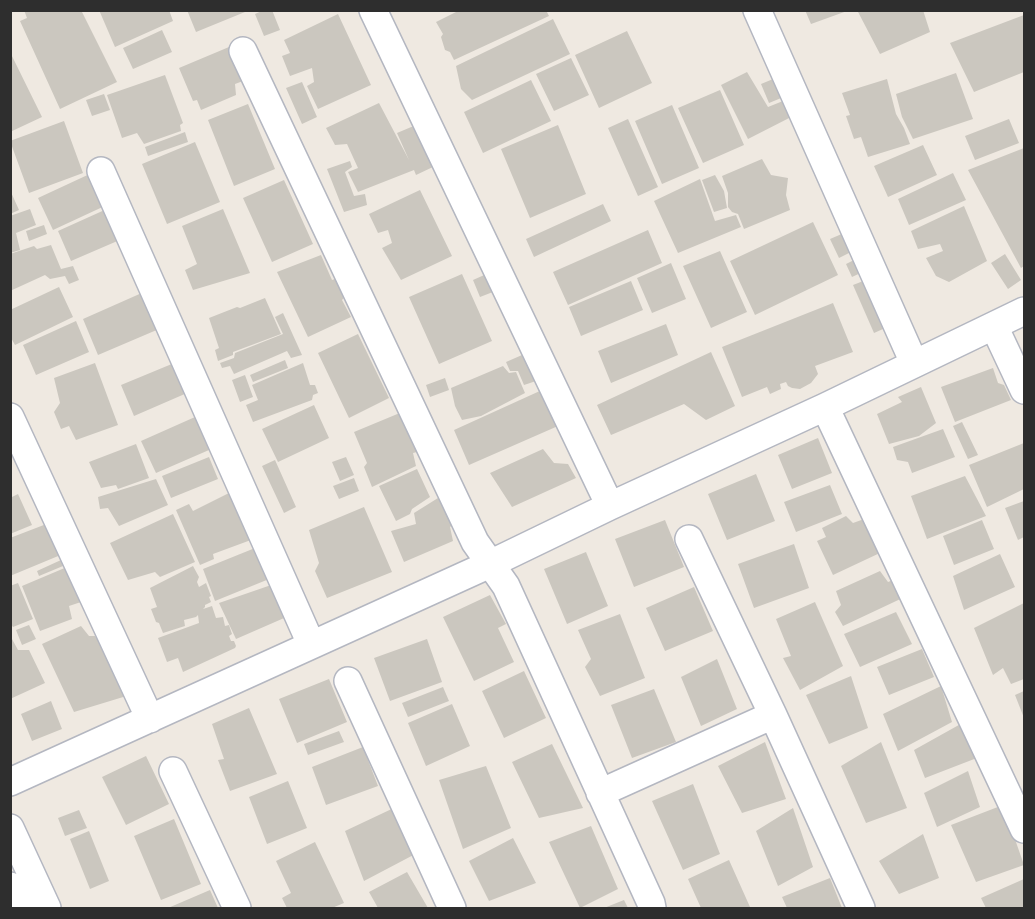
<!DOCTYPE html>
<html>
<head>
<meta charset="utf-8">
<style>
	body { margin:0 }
	#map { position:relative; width:1035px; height:919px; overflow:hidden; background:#efe9e1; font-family:"Varela Round",sans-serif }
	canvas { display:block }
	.frame { position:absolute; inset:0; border:12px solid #2e2e2e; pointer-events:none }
</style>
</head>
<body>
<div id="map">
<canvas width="1035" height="919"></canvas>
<div class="frame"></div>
</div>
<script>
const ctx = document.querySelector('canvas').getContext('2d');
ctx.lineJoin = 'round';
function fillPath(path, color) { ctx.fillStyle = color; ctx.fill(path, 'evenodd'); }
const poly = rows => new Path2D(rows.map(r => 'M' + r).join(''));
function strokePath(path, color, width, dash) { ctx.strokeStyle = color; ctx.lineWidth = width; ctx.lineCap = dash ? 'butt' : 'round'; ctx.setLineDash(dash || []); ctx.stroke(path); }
fillPath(poly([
	[24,10,81,10,117,82,60,109,20,21,27,18],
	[99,10,169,10,173,21,115,47],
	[187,10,244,10,245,12,196,32],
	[264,10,272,10,280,30,264,36,255,14],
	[460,10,546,10,549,16,454,60,450,52,445,50,441,37,443,34,436,22],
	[805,10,847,10,847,11,811,24],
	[857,10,923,10,930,32,880,54],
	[338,14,371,85,318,109,307,86,314,82,312,68,290,76,282,56,290,53,284,40],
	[1024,15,1024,72,974,92,950,43],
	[553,19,570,54,472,100,461,89,456,66],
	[162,30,172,52,133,69,123,48],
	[627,31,652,83,599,108,575,55],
	[229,47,243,81,235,84,236,95,201,110,197,100,193,101,179,68],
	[10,52,42,117,10,132],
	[571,58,589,95,554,111,536,74],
	[747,72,768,107,788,99,795,115,748,139,721,85],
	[956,73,973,119,913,139,902,117,896,94],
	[165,75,183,123,180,125,181,131,144,144,137,133,122,138,107,95],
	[778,77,786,96,769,103,761,84],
	[887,79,896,114,904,128,910,144,868,157,861,137,854,139,846,116,850,115,842,93],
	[531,80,551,121,483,153,464,112],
	[302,82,317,117,302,124,286,88],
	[720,90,744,145,703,163,678,108],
	[104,94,110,110,92,116,86,100],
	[379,103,409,160,397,133,416,125,435,166,416,175,414,170,358,192,348,172,358,168,347,144,335,145,326,128],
	[248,104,275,169,234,186,208,120],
	[672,105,699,168,662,184,635,121],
	[628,119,658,187,638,196,608,128],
	[1009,119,1019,143,975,160,965,136],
	[64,121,83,173,29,193,10,141],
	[558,125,586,194,530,218,501,149],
	[185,132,188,142,148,156,145,147],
	[195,142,220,202,167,224,142,164],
	[923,145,937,175,888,197,874,166],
	[1024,148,1024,266,1021,268,968,170],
	[762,159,771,175,788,178,786,195,790,210,744,229,738,214,732,212,728,207,728,193,722,176],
	[350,161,352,167,345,172,354,196,365,194,367,205,344,212,327,169],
	[94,172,109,204,53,230,38,198],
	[953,173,966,200,909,225,898,199],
	[715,175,724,191,727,208,714,212,702,180],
	[700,179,715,221,736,215,741,227,678,253,654,201],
	[284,180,313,244,272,262,243,198],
	[10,190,19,210,10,214],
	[420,190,452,256,401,280,382,248,392,243,388,230,378,233,369,214],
	[603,204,611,221,534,257,526,239],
	[964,206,987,261,949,282,936,276,926,258,943,251,940,244,918,249,911,231],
	[109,208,122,239,71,261,58,231],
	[30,209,36,225,16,233,20,250,10,253,10,216],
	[223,209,250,273,193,290,185,270,197,264,182,226],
	[813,222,838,275,755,315,730,261],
	[44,225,47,234,29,241,26,231],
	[648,230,662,263,568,305,553,272],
	[844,233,853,251,839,258,830,239],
	[51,245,61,269,73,266,79,280,69,284,65,276,50,279,45,275,10,291,10,254,34,246,37,249],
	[720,251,747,312,711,328,683,266],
	[1005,254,1021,280,1008,289,991,263],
	[321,255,332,280,338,278,348,293,342,300,351,317,308,337,277,272],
	[860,257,867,270,852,277,846,264],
	[671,263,686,299,652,313,637,278],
	[491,272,498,290,480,297,473,280],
	[462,274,492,341,439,364,409,297],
	[871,278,892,325,874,333,853,285],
	[631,281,643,310,581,336,569,307],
	[59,287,73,317,15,345,10,336,10,310],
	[144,292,159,329,98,355,83,319],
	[265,298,281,334,233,352,233,355,218,361,215,350,219,348,209,318,237,307,240,308],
	[833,303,853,352,815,366,818,374,811,383,800,389,792,388,788,386,786,382,780,384,781,389,770,394,767,387,742,397,722,347],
	[283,313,302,355,291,358,287,351,234,374,230,366,222,368,220,363,234,358,235,353,283,334,275,317],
	[76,321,89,352,36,375,23,345],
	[666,324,678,355,611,383,598,351],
	[358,334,389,398,349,418,318,353],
	[529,352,542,379,524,385,518,371,510,371,506,362],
	[711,352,735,406,706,420,684,404,611,435,597,405],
	[285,360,288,368,253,382,250,375],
	[179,361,187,393,134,416,121,385],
	[95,363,118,425,76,440,69,426,61,429,54,412,60,403,54,378],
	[303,363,310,385,315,385,318,393,313,395,312,400,253,422,246,405,258,400,252,385],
	[503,366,509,373,516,372,525,393,481,416,462,420,455,406,451,388],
	[993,368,998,383,1004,385,1011,400,955,422,941,387],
	[245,375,253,397,240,402,232,380],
	[445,378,449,390,430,397,426,385],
	[921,387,936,423,919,436,889,444,877,414,902,402,898,397],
	[542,390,558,426,469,465,454,430],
	[314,405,329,438,278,462,262,429],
	[407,410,425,450,413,453,416,466,372,487,364,467,367,463,354,432],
	[195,417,209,450,156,473,141,441],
	[962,422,978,455,968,459,953,426],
	[943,429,955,457,912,473,908,462,897,460,893,447],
	[818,438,832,473,792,489,778,455],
	[1024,443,1024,489,987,507,969,465],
	[136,444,149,478,118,489,116,485,101,488,89,462],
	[543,449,554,463,568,464,576,478,512,507,490,473],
	[209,457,218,479,171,498,162,476],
	[346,457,354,475,340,481,332,462],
	[275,460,296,507,284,513,262,466],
	[417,469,430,497,412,509,410,514,396,521,379,486],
	[756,474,775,521,727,540,708,494],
	[965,476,986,516,927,539,911,496],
	[354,478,359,491,339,499,333,486],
	[156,479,168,505,119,526,108,508,100,509,98,497],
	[830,485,842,514,796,532,784,502],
	[235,490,259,537,213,554,214,559,200,565,176,510,189,504,193,511],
	[446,493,457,521,450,527,453,541,404,562,391,531,416,524,414,513],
	[18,494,32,525,10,534,10,498],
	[1024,501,1024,537,1018,540,1005,508],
	[364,507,392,572,327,598,315,571,319,563,309,530],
	[173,514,195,562,160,577,155,572,128,580,110,543],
	[846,516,853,523,867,518,882,552,833,575,817,541,826,537,822,528],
	[665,520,684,567,634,587,615,539],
	[982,520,994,549,954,565,943,536],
	[49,523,63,554,10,576,10,538],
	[794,544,809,588,754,608,738,564],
	[260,546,274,577,215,601,203,569],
	[586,552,608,606,567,624,544,569],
	[1000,554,1015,587,964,610,953,576],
	[61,560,63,566,39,576,37,571],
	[193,566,199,577,197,582,199,587,206,583,211,596,209,597,211,602,205,605,205,607,203,609,212,606,216,618,223,617,225,626,229,625,232,634,229,636,231,641,234,641,236,646,235,648,183,672,178,658,167,662,158,638,199,623,198,615,196,617,184,620,185,626,163,633,159,623,156,622,151,609,157,607,150,588],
	[67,567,81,602,69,606,72,619,40,631,22,586],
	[880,571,888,582,901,577,911,594,843,626,835,612,841,605,836,591],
	[18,583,33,619,13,627,10,623,10,586],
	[277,583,291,615,236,639,219,603],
	[694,587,713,631,665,651,646,608],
	[490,595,506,624,498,628,514,662,474,681,443,617],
	[815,602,843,666,800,690,783,658,791,656,776,619],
	[1024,603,1024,679,1011,684,1003,668,993,675,974,628],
	[896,612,912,644,860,667,844,634],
	[620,614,645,678,600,696,585,667,591,659,578,630],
	[29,625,36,639,22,645,16,630],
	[81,626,89,636,95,636,133,694,74,712,42,644],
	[12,639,18,650,29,650,45,683,10,699,10,640],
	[427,639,442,682,390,701,374,658],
	[922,649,934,677,889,695,877,667],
	[717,659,737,709,701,726,681,677],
	[524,671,546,718,504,738,482,691],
	[851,676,868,728,829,744,806,695],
	[329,679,347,722,297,743,279,699],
	[941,686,952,722,898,751,883,714],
	[443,687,449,701,408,717,402,703],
	[654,689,676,742,632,758,611,705],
	[1024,691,1024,718,1015,695],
	[51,701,62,729,32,741,21,714],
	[452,704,470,746,426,766,408,723],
	[249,708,277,774,230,791,218,760,224,759,212,724],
	[966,721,982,756,925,778,914,750],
	[339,731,344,742,308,755,304,744],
	[765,742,786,799,742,813,718,766],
	[881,742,907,808,866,823,841,766],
	[552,744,583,808,539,818,512,762],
	[363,747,378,786,326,805,312,767],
	[146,756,169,804,126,825,102,777],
	[486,766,511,828,463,849,439,780],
	[968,771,980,807,937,827,924,793],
	[288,781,307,828,267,844,249,797],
	[693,784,720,854,683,870,652,801],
	[1003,805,1024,865,976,882,951,825],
	[398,806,421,851,364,881,345,831],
	[793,808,813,867,778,886,756,831],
	[79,810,87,828,65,836,58,818],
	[174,819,201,884,161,900,134,836],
	[591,826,618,889,580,908,549,842],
	[89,831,109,881,90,889,70,839],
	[923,834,939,878,899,894,879,861],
	[513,838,536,883,489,901,469,861],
	[315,842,344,903,332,908,287,908,282,898,291,893,276,861],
	[729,860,750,907,747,908,701,908,688,879],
	[407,872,428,908,378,908,369,892],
	[830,878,842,908,787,908,782,897],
	[1024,879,1024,908,986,908,981,898],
	[210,890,218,908,168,908],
	[624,900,628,908,604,908]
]), '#cbc7bf');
const street = poly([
	[373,10,610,506],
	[757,10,914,363],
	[243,51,475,542,506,586,651,903,652,908],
	[101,171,311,644],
	[994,326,1024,390],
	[825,407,1024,829],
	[10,417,150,719],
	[689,539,773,715,861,908],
	[348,681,452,908],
	[173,771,237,908],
	[10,782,490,564,610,506,825,407,1024,311],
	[600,793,773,715],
	[10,828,47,908],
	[10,886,20,908]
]);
strokePath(street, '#b4b7c1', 30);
strokePath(street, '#fff', 27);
</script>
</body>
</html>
